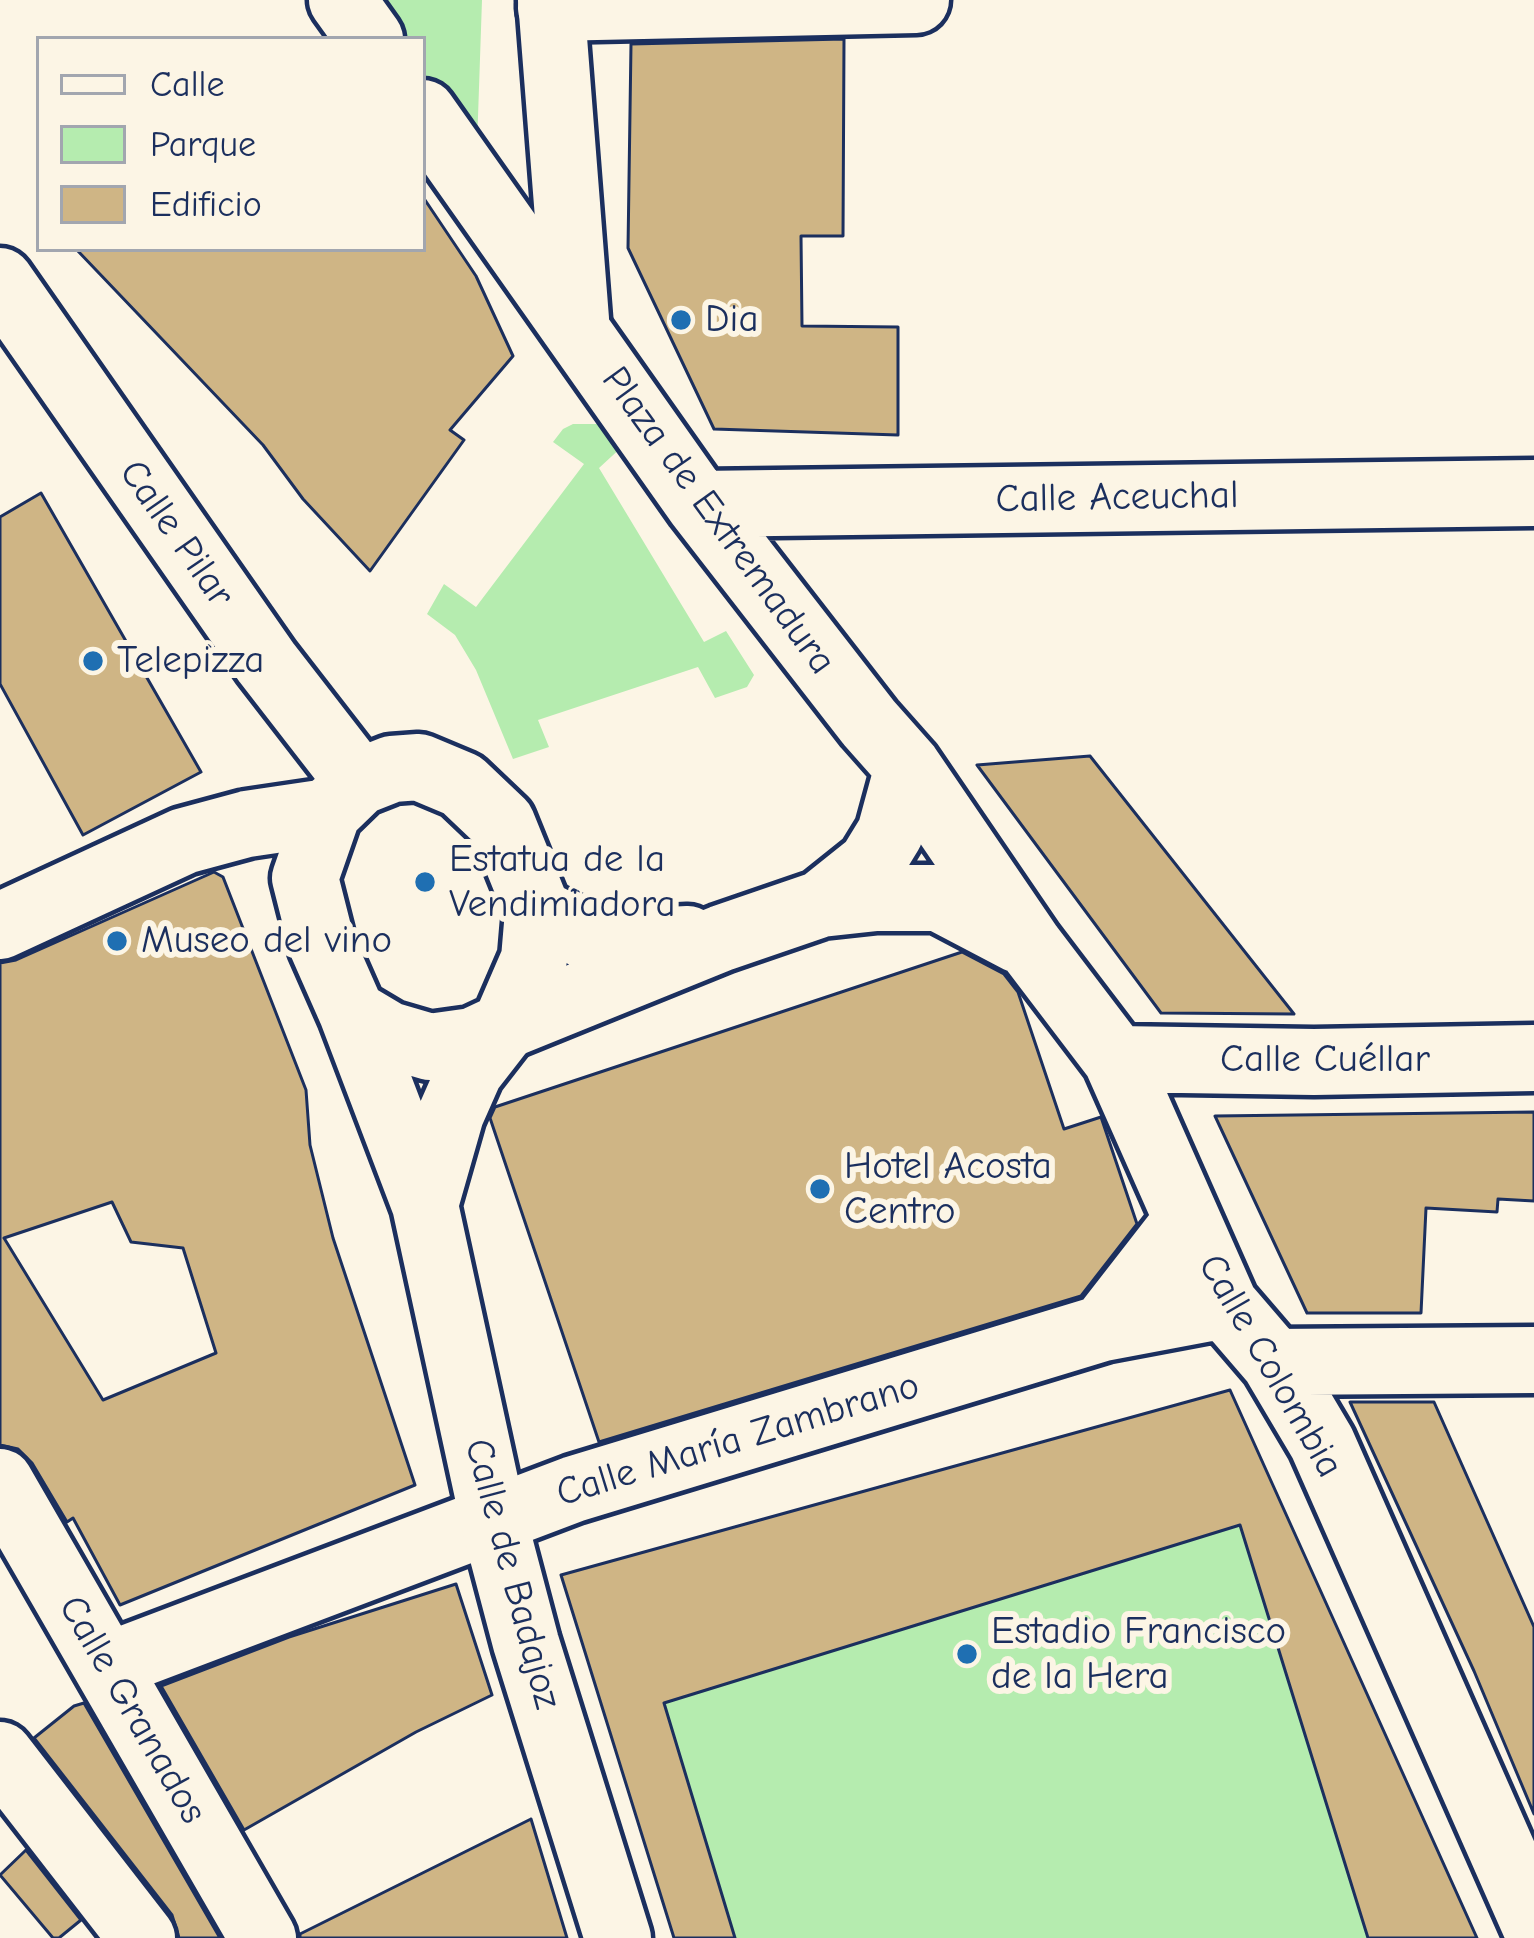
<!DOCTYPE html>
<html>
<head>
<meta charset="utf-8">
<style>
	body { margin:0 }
	#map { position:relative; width:1534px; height:1938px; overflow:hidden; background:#fcf5e5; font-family:"Comic Neue",sans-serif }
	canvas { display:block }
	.legend { position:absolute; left:36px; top:36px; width:390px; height:216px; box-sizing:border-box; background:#fcf5e5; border:3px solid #a2a6af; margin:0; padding:15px 21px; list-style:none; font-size:36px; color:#1b2f5e }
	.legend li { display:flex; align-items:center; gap:24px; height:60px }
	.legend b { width:60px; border:3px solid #a2a6af }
</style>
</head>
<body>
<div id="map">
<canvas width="1534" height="1938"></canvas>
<ul class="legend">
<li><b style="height:15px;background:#fcf5e5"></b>Calle</li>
<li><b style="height:33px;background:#b5ecaf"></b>Parque</li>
<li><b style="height:33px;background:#cfb585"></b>Edificio</li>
</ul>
</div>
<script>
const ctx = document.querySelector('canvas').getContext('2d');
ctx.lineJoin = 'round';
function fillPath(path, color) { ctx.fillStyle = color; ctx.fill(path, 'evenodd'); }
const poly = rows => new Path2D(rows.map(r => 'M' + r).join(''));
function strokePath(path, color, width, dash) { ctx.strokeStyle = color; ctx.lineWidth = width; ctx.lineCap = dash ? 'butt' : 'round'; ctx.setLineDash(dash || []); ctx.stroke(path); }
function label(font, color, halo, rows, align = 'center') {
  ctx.font = font + ' "Comic Neue",sans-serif'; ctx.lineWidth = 12; ctx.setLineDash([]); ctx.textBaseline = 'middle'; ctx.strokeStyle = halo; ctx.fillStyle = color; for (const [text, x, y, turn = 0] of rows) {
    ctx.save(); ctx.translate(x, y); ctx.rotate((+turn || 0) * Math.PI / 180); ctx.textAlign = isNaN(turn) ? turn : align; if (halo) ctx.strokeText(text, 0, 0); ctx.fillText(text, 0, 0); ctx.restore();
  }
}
fillPath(poly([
	[368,0,482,0,477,146,423,74,423,39,397,39],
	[573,424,599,424,611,430,624,445,599,468,704,642,726,631,754,675,747,687,715,698,698,667,538,720,549,747,513,759,476,670,455,635,427,614,444,584,476,607,584,464,553,442,563,429],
	[1230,1390,1477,1938,674,1938,561,1575]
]), '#b5ecaf');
const building = poly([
	[844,39,843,236,801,236,802,326,898,327,898,435,714,429,628,248,631,44,844,39],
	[423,197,476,276,513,356,450,430,464,440,370,571,303,499,263,445,76,249,423,249,423,197],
	[41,493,201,772,83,835,0,684,0,517,41,493],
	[1090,756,1294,1014,1161,1013,977,765,1090,756],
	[214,872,223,877,306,1090,310,1145,333,1238,415,1485,120,1605,73,1518,67,1522,32,1463,18,1449,0,1445,0,963,16,960,214,872],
	[112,1202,131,1242,183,1248,216,1353,103,1400,4,1238,112,1202],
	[962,952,1004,974,1018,992,1064,1129,1101,1117,1137,1224,1081,1296,599,1442,490,1118,495,1107,962,952],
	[1534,1112,1534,1201,1498,1199,1497,1212,1426,1208,1421,1313,1307,1313,1215,1116,1534,1112],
	[1230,1390,1477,1938,1368,1938,1240,1525,664,1703,735,1938,674,1938,561,1575,1230,1390],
	[1350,1402,1434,1402,1534,1627,1534,1814,1474,1671,1350,1402],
	[456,1584,492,1695,416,1732,244,1830,161,1686,289,1637,456,1584],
	[84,1703,220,1938,179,1938,172,1915,34,1738,74,1706,84,1703],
	[531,1819,567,1938,300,1938,300,1934,531,1819],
	[26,1850,81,1920,59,1938,53,1938,0,1875,26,1850]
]);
fillPath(building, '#cfb585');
strokePath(building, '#1b2f5e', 3);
const street = poly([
	[342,0,370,39],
	[551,8,916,0],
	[423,113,699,504,869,723,908,767,1030,946,1116,1059,1225,1305,1274,1362,1322,1443,1534,1923],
	[0,281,266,662,359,782],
	[699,504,1534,493],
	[821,904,871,864,890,833,908,767],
	[538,912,582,934,612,943,688,939],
	[0,926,184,841,247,824,328,812],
	[505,1026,722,938,821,904,876,898,939,898,1019,940],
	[1116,1059,1314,1062,1534,1058],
	[1103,1328,1187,1220],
	[1274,1362,1534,1360],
	[0,1482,263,1938],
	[107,1666,574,1489,1103,1328,1225,1305],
	[0,1755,142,1938]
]);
const secondary = poly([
	[551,0,576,319,570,318],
	[352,1013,389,1035,430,1047,473,1041,505,1026,534,959,538,912,502,823,462,785,419,767,392,769,359,782,328,812,305,878,322,945,352,1013,425,1205,493,1518,526,1643,618,1938],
	[425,1205,451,1114,470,1071,505,1026]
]);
strokePath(street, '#1b2f5e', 75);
strokePath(secondary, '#1b2f5e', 75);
strokePath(street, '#fcf5e5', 66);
strokePath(secondary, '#fcf5e5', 66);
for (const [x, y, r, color] of [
	[681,320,12,"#1f6fb2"],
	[93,661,12,"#1f6fb2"],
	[425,882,12,"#1f6fb2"],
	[117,941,12,"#1f6fb2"],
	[820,1189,12,"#1f6fb2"],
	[967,1654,12,"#1f6fb2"]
]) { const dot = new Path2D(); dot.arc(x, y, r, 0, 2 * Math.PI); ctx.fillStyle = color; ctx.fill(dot); strokePath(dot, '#fcf5e5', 4.5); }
label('39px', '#1b2f5e', '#fcf5e5', [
	["Dia",705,320],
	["Telepizza",117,661],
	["Estatua de la",449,860],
	["Vendimiadora",449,905],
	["Museo del vino",141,941],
	["Hotel Acosta",844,1167],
	["Centro",844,1212],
	["Estadio Francisco",991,1632],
	["de la Hera",991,1677]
], 'left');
label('39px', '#1b2f5e', '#fcf5e5', [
	["Calle Aceuchal",1117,498,-1],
	["Plaza de Extremadura",718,521,54],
	["Calle Pilar",176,534,55],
	["Calle Cuéllar",1325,1060],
	["Calle Colombia",1270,1366,60],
	["Calle María Zambrano",738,1440,-17],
	["Calle de Badajoz",512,1574,75],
	["Calle Granados",132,1710,60]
]);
</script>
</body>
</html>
